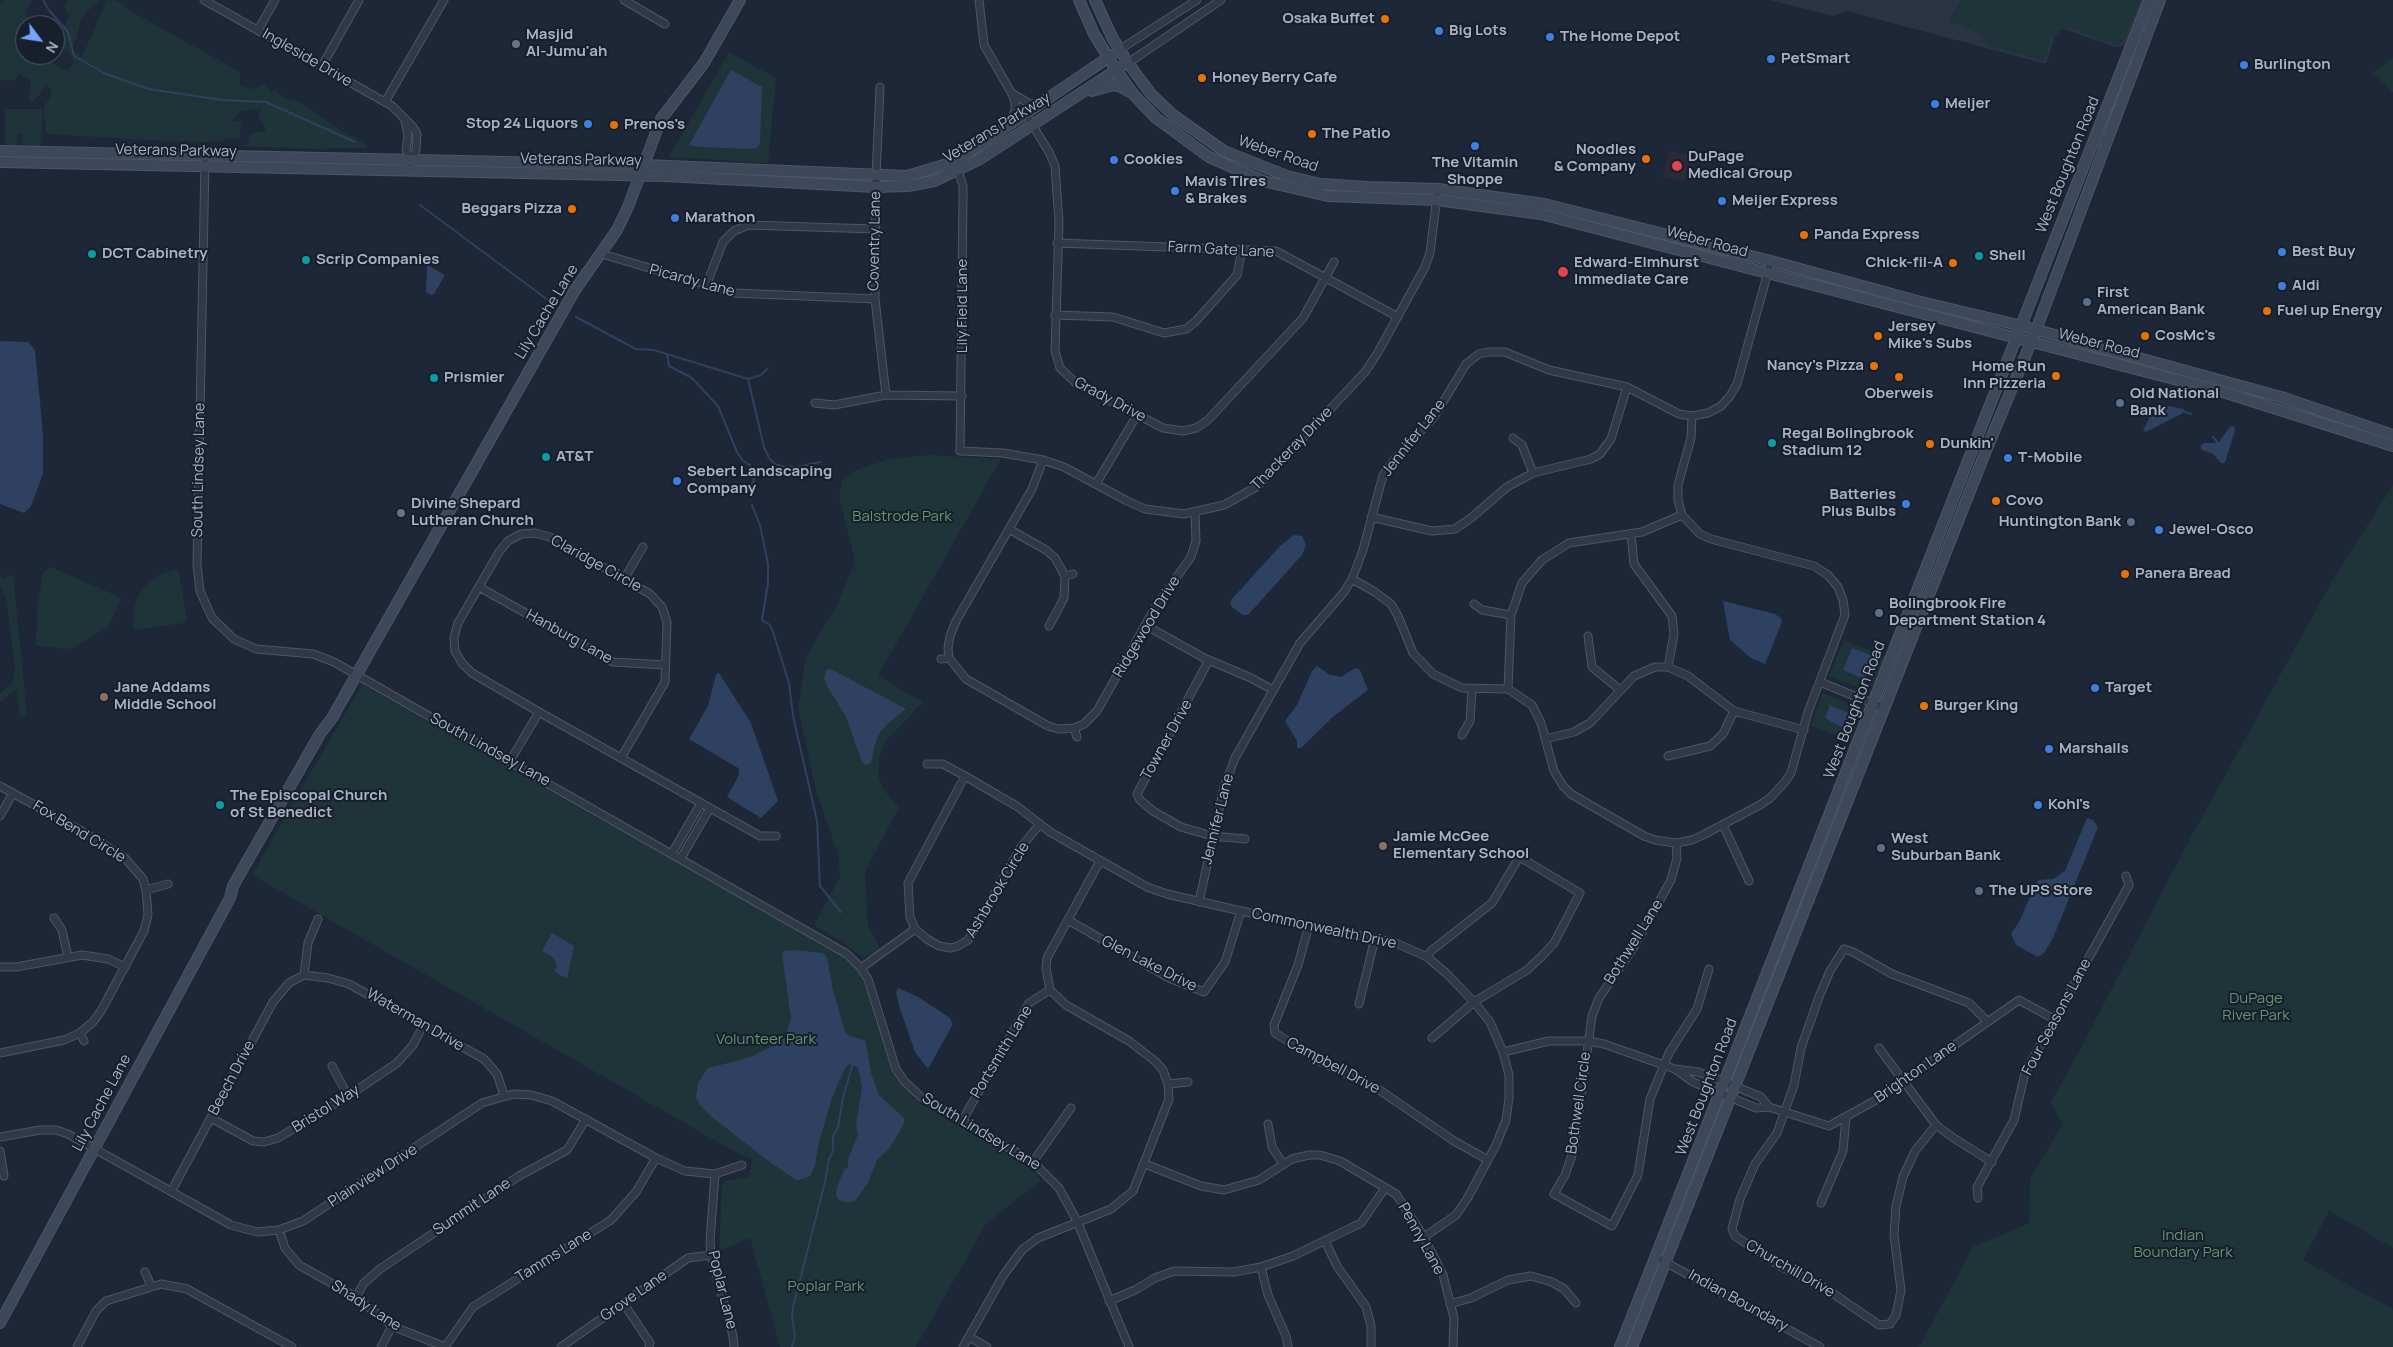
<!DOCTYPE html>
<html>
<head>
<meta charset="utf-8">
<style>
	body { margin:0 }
	#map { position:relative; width:2393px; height:1347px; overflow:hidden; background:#1d2737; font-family:Manrope,sans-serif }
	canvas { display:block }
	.north { position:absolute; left:15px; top:15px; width:50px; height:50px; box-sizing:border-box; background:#171e2c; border:1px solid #525a69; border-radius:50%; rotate:121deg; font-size:14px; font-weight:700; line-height:20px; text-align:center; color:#aab3c5 }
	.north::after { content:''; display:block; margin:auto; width:18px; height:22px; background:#75a4ff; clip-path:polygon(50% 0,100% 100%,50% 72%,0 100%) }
</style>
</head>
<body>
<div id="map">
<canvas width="2393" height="1347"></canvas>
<div class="north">N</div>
</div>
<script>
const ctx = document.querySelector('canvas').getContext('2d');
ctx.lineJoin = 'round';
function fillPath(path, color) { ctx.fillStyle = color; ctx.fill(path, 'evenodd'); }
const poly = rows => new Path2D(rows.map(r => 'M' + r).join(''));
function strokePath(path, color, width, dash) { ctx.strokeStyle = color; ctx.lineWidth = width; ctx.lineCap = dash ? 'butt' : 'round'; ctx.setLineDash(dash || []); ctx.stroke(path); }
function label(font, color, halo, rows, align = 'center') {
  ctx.font = font + ' Manrope,sans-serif'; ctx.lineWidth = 4; ctx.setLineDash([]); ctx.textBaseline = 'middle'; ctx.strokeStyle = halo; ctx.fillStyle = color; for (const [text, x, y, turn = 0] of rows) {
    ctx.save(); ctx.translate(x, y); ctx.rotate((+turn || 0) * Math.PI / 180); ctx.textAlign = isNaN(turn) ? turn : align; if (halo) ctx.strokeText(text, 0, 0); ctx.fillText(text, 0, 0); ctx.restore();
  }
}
fillPath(poly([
	[1669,150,1691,156,1685,182,1662,177]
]), '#2c2938');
fillPath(poly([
	[1770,0,2145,0,2124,46,2115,47,2058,27,2046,64,1847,11,1833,16]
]), '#2b3444');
fillPath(poly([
	[3,0,32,0,28,6,26,16,37,20,43,17,53,22,52,25,25,25,25,55,48,55,50,62,67,71,74,62,68,51,61,46,60,37,69,16,64,6,68,0,98,0,97,4,86,12,80,23,76,40,70,49,82,57,107,1,116,0,132,12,240,72,240,86,252,89,264,84,272,92,275,90,285,98,296,100,349,136,356,137,365,145,366,148,313,149,239,146,249,143,248,136,252,133,266,131,258,115,262,107,239,112,231,122,241,120,240,138,222,140,219,142,213,140,209,142,166,141,48,134,46,131,44,105,49,100,52,88,46,86,34,101,31,102,28,100,31,82,28,78,23,77,19,73,15,80,9,81,4,79,0,81,0,3],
	[1961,0,2141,0,2122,43,2114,45,2068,27,2060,31,2051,41,2045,60,2042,61,1985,44,1986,37,1949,20],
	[729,52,776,78,768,163,669,157],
	[2393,58,2393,93,2373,72],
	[5,109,43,109,40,148,23,147,21,133,17,134,16,147,5,147],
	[1204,147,1273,176,1325,190,1254,174,1203,148],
	[929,455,1001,459,878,676,923,702,885,742,879,759,878,775,884,790,899,807,865,872,868,925,880,949,871,955,862,957,842,942,814,925,840,877,838,854,817,794,798,708,806,657,837,605,853,567,854,556,839,497,842,481,856,470,889,459],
	[2393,485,2393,1248,2329,1211,2303,1260,2393,1309,2393,1347,1919,1347,1973,1247,2029,1223,2030,1179,2063,1123,2050,1103,2073,1063,2186,846,2332,581],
	[51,567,122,598,108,627,70,649,36,646,37,609,43,572],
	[178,569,187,619,184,623,134,630,133,612,136,601,143,588,161,574],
	[13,575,27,715,20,716,17,689,0,702,0,694,13,682,15,669,7,601,0,586,0,576,5,579,5,576],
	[1844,640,1885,656,1870,692,1829,676],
	[362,684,583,810,853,959,868,979,886,1049,892,1070,901,1084,917,1102,1030,1167,1041,1180,986,1224,916,1347,780,1347,750,1238,719,1251,722,1186,725,1181,749,1177,752,1159,733,1151,252,875],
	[1822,693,1863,709,1851,740,1811,726]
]), '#1f3438');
fillPath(poly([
	[731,70,762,87,760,142,758,147,751,149,701,147,689,145],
	[427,265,445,275,434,294,431,295,426,292],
	[0,341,28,342,35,350,43,434,43,474,31,506,24,513,0,504],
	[2156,405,2164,405,2184,409,2183,413,2146,432,2143,430],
	[2234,426,2235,430,2225,463,2221,463,2213,454,2202,450,2200,446,2204,443,2218,443,2230,427],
	[1294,535,1302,536,1306,545,1302,555,1248,615,1243,615,1232,607,1230,603,1232,599,1280,546],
	[1723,601,1775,614,1781,618,1782,622,1765,664,1751,658,1730,640],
	[1852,648,1873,656,1864,679,1843,670],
	[1317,666,1330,675,1341,677,1355,668,1360,670,1368,690,1334,716,1301,748,1297,748,1297,741,1285,721,1297,705,1312,671],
	[831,669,906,709,887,724,879,734,875,744,871,763,865,765,862,762,846,717,827,686,824,678,826,670],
	[719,673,751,723,778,801,761,818,727,797,738,777,739,770,738,768,689,739,708,706,716,675],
	[1830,705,1851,714,1845,729,1825,718],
	[2087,818,2093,820,2098,827,2053,938,2044,953,2038,957,2016,945,2011,934,2020,920,2036,883,2039,880,2053,879,2065,871],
	[552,933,574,946,567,979,554,971,557,966,553,957,542,951],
	[794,950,823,953,827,957,833,990,845,1032,850,1036,864,1040,866,1043,871,1073,879,1095,904,1118,904,1123,900,1131,888,1150,877,1160,868,1183,855,1201,848,1203,839,1200,836,1196,837,1187,844,1170,848,1167,848,1160,858,1134,856,1126,862,1087,858,1067,849,1064,844,1070,831,1101,819,1142,815,1165,810,1176,803,1179,796,1180,767,1160,712,1117,700,1105,696,1097,698,1083,708,1068,748,1058,779,1043,785,1036,791,1019,782,954,784,951],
	[898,988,918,997,950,1018,953,1024,928,1069,915,1052,900,1009,896,992]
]), '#2f4160');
strokePath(poly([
	[43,0,49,10,68,32,74,56,104,73,148,89,223,100,266,102,355,142],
	[420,205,552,303],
	[576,317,636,349,654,350,748,379,761,375,768,368],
	[667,354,669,366,692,378,718,406,737,452,743,461,750,465,754,481,747,488,748,495],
	[748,379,764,447,769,458,775,464,784,467,798,467,820,462],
	[2183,411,2191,414],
	[2213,437,2218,443],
	[752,505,760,525,768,564,768,583,762,620,770,625,774,635,789,683,793,716,817,821,820,886,841,912],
	[792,1347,795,1336,792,1317,793,1307,825,1182,829,1159,833,1151,833,1136,838,1127,843,1097,853,1064]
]), '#2f4160', 2);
const street = poly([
	[204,0,392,106,413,127,417,134,416,150,411,164],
	[624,0,665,24],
	[979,0,984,45,1012,94,1015,102,1015,110,1010,123],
	[258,30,275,0],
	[1119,50,1197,0],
	[1128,63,1221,0],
	[322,66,359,0],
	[880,87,876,176,875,299,886,395],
	[1013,94,1030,104,1039,103],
	[385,102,444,0],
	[1025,113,1049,152,1055,166,1059,222,1055,351,1060,368,1076,383,1163,428,1183,431,1196,428,1208,420,1303,318,1334,262],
	[405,121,408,135,406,150,411,159],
	[205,162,197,565,200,591,212,618,234,639,256,649,313,654,334,662,847,954,861,968,868,979,896,1069,905,1082,921,1097,1033,1162,1059,1188,1077,1221,1129,1347],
	[957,167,963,186,963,197,960,451,1003,453,1043,460,1064,467,1127,501,1145,509,1184,514,1224,505,1258,486,1365,372,1377,354,1425,267,1430,253,1437,196],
	[1057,243,1276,251,1398,317],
	[602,254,734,293,875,299],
	[706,286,723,242,734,231,748,225,875,229],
	[1055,315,1113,317,1164,333,1186,329,1196,321,1237,275,1242,249],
	[815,403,834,405,886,395,962,396],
	[1513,438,1522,445,1533,473],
	[1043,460,1032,489,956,621,950,636,948,648,949,658,966,679,1048,726,1058,729,1074,728,1084,724,1097,711,1156,606,1191,557,1196,541,1195,513],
	[1096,484,1137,415],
	[1371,517,1432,531,1455,529,1471,518,1507,487,1533,473,1591,459,1600,454,1611,439,1627,387],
	[1009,529,1046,550,1055,558,1065,576,1064,598,1049,626],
	[1631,534,1634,564,1672,616,1674,634,1668,667],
	[1065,576,1073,574],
	[624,579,643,547],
	[1352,579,1375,592,1391,604,1398,616,1413,653,1433,674,1462,688,1508,689,1532,705,1541,723,1554,771,1563,786,1571,794,1644,836,1655,840,1676,843,1692,840,1703,835,1760,805,1770,798,1785,782,1791,773,1808,712,1845,615,1843,600,1838,587,1828,575,1814,566,1711,539,1700,534,1682,515,1678,500,1678,485,1691,438,1692,416],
	[479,587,613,662,665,665],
	[1474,604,1482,610,1511,615],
	[1145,625,1204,658,1251,678,1273,690],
	[1588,636,1592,667,1619,689],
	[941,659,949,658],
	[1209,660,1137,794,1140,800,1153,811,1181,827,1212,836,1245,839],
	[1820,682,1884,708],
	[1508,689,1511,615,1522,583,1542,560,1569,543,1642,532,1682,515],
	[1074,728,1077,737],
	[1462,735,1470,721,1472,689],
	[1545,739,1574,732,1590,723,1634,676,1655,667,1668,667,1688,676,1734,711,1804,730],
	[1668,756,1710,746,1723,734,1734,711],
	[621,758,665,682,667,622,662,607,650,594,550,537,535,533,521,534,508,541,499,552,458,623,454,637,455,651,462,663,472,673,539,712,760,836,776,836],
	[510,761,539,712],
	[927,764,943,764,965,776,1018,807,1050,832,1147,887,1167,894,1241,911,1396,943,1427,957,1447,974,1474,1002,1490,1022,1503,1052,1509,1075,1509,1098,1506,1120,1496,1145,1467,1199,1456,1215,1424,1237],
	[965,776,908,883,910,917,915,929,927,939,939,946,951,948,958,946,968,940,1021,847,1040,824],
	[0,786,87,834,124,857,143,879,146,890,148,915,144,931,101,1011,93,1022,80,1033,64,1040,0,1053],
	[0,816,13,793],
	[1723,825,1749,881],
	[1676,843,1677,858,1671,880,1632,950,1599,998,1592,1016,1574,1149,1565,1175,1554,1194,1612,1226,1638,1175,1650,1099,1669,1053,1697,1009,1709,969],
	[672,853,701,803],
	[681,858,710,808],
	[146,890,168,884],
	[1199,902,1224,787,1235,758,1300,643,1344,592,1352,579,1363,550,1383,475,1393,461,1434,417,1466,364,1479,354,1487,352,1505,352,1549,370,1627,387,1679,414,1692,416,1708,413,1721,406,1730,396,1737,384,1771,261],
	[54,918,62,930,68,957],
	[1068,920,1169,978,1204,992,1225,962,1241,911],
	[1309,925,1298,965,1274,1025,1275,1033,1321,1062,1378,1089,1454,1141,1488,1160],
	[1427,957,1431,951,1492,903,1518,859,1523,859,1580,893,1554,943,1541,957,1527,970,1474,1002,1432,1038],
	[0,967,16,967,82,955,108,959,125,967],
	[861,968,915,929],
	[304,975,328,978,349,984,484,1059,497,1074,504,1095],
	[304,975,308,943,318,919],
	[1359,1004,1375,938],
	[80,1033,84,1041],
	[1879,1048,1936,1125,1955,1139,1992,1162],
	[1503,1052,1549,1041,1588,1041,1604,1044,1675,1069,1698,1072,1725,1082,1761,1097,1769,1107],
	[332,1066,348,1096],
	[1675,1069,1693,1082,1756,1108,1769,1107,1829,1126,1876,1100,2019,1000,2054,1019],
	[1168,1084,1188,1082],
	[211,1118,253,1141,264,1142,278,1138,348,1096,397,1063,413,1045,423,1026],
	[962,1121,1029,1003,1050,990],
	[1268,1124,1272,1147,1283,1164],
	[1936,1125,1915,1151,1903,1177,1896,1206,1894,1235,1901,1290,1896,1315,1890,1324,1879,1325,1825,1288,1782,1267,1735,1236,1732,1229,1740,1199,1755,1164,1777,1133,1794,1085,1801,1048,1819,997,1830,971,1844,949,1853,952,1892,974,1969,1003,1987,1021],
	[0,1137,40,1130,56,1130,68,1134,231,1225,257,1232,279,1230,303,1221,482,1103,513,1094,531,1095,552,1101,656,1158,685,1171,715,1174,742,1165],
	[0,1151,4,1176],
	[1033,1162,1071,1108],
	[1145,1164,1201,1186,1224,1190,1259,1180,1292,1159,1309,1155,1320,1155,1340,1161,1396,1194,1424,1237,1443,1275,1454,1318,1453,1347],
	[715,1174,710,1241,711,1255,733,1336,734,1347],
	[172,1190,273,1002,289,983,304,975],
	[1978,1198,1977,1187,2014,1120,2025,1073,2129,885,2126,876],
	[1821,1203,1843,1151,1846,1117],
	[279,1230,285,1248,299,1265,356,1297,392,1326,445,1347],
	[1325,1241,1337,1266,1366,1307,1371,1326,1371,1347],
	[1656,1257,1820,1347],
	[1261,1267,1268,1295,1286,1336,1288,1347],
	[145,1272,151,1286],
	[356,1297,364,1283,380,1269,519,1176,567,1150,586,1119],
	[1109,1301,1135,1290,1155,1278,1174,1271,1234,1272,1261,1267,1293,1256,1361,1223,1385,1188],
	[624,1304,650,1343,649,1347],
	[1450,1304,1471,1298,1508,1280,1531,1276,1552,1282,1564,1289,1576,1303],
	[969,1337,987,1347],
	[77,1347,96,1311,106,1301,161,1284,187,1289,292,1347],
	[381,1347,392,1326],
	[445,1347,473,1307,611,1220,636,1192,656,1158],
	[561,1347,688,1258,711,1255],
	[963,1347,1003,1276,1022,1250,1038,1238,1111,1209,1133,1191,1169,1099,1168,1084,1163,1070,1155,1061,1129,1041,1066,1005,1050,990,1046,968,1047,958,1100,861]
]);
const secondary = poly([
	[1079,0,1094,34,1116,70,1134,95,1156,118,1209,157,1263,181,1328,196,1437,200,1541,214,2220,391,2393,446],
	[1095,0,1113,39,1128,63,1151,94,1173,115,1224,151,1287,176,1320,184,1368,187,1438,189,1544,204,1771,261,1921,302,2022,326,2281,397,2393,435],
	[1092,91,1113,85,1121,87,1130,92],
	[0,151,644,165,907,176,954,162,1112,55],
	[0,162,666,176,876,187,908,186,934,181,980,159,1121,67],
	[0,1323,230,898,233,886,320,734,332,718,575,290,617,230,628,207,661,119,704,63,740,0],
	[1620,1347,2149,0],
	[1632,1347,1983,458,2036,330,2160,0]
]);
strokePath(street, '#4e5666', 9);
strokePath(secondary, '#4e5666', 12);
strokePath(street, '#313947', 7);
strokePath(secondary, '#3e485b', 10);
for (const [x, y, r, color] of [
	[1385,19,5,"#e8710a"],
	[1439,31,5,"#3f7fe0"],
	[1550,37,5,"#3f7fe0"],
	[516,44,5,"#6b7280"],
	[1771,59,5,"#3f7fe0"],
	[2244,65,5,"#3f7fe0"],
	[1202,78,5,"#e8710a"],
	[1935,104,5,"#3f7fe0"],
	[588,124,5,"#3f7fe0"],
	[614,125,5,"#e8710a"],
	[1312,134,5,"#e8710a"],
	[1475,146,5,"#3f7fe0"],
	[1646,159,5,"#e8710a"],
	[1114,160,5,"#3f7fe0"],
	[1677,166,6,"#e0444e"],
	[1175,191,5,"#3f7fe0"],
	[1722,201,5,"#3f7fe0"],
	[572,209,5,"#e8710a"],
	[675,218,5,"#3f7fe0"],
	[1804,235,5,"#e8710a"],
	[2282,252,5,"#3f7fe0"],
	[92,254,5,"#0f9aa8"],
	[1979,256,5,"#0f9aa8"],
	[306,260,5,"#0f9aa8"],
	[1953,263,5,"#e8710a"],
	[1563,272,6,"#e0444e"],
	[2282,286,5,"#3f7fe0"],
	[2087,302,5,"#5c6f8a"],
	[2267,311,5,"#e8710a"],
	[1878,336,5,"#e8710a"],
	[2145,336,5,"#e8710a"],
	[1874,366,5,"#e8710a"],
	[2056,376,5,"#e8710a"],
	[1899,377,5,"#e8710a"],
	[434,378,5,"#0f9aa8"],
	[2120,403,5,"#5c6f8a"],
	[1772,443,5,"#0f9aa8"],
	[1930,444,5,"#e8710a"],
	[546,457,5,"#0f9aa8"],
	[2008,458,5,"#3f7fe0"],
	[677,481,5,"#3f7fe0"],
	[1996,501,5,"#e8710a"],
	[1906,504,5,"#3f7fe0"],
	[401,513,5,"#6b7280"],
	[2131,522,5,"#5c6f8a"],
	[2159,530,5,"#3f7fe0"],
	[2125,574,5,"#e8710a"],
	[1879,613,5,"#5c6f8a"],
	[2095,688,5,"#3f7fe0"],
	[104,697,5,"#8d6e63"],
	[1924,706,5,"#e8710a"],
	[2049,749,5,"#3f7fe0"],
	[220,805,5,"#0f9aa8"],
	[2038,805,5,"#3f7fe0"],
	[1383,846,5,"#8d6e63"],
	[1881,848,5,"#5c6f8a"],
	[1979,891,5,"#5c6f8a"]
]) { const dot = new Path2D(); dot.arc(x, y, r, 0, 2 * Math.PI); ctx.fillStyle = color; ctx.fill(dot); strokePath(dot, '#171e2c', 2); }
label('bold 15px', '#aab3c5', '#171e2c', [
	["Osaka Buffet",1375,19,"right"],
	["Big Lots",1449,31],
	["Masjid",526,35],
	["Al-Jumu'ah",526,52],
	["The Home Depot",1560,37],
	["PetSmart",1781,59],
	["Burlington",2254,65],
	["Honey Berry Cafe",1212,78],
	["Meijer",1945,104],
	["Stop 24 Liquors",578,124,"right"],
	["Prenos's",624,125],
	["The Patio",1322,134],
	["Noodles",1636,150,"right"],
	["& Company",1636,167,"right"],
	["DuPage",1688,157],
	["Medical Group",1688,174],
	["Cookies",1124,160],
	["The Vitamin",1475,163,"center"],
	["Shoppe",1475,180,"center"],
	["Mavis Tires",1185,182],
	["& Brakes",1185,199],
	["Meijer Express",1732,201],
	["Beggars Pizza",562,209,"right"],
	["Marathon",685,218],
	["Panda Express",1814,235],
	["Best Buy",2292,252],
	["DCT Cabinetry",102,254],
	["Shell",1989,256],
	["Scrip Companies",316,260],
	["Edward-Elmhurst",1574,263],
	["Immediate Care",1574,280],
	["Chick-fil-A",1943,263,"right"],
	["Aldi",2292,286],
	["First",2097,293],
	["American Bank",2097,310],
	["Fuel up Energy",2277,311],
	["Jersey",1888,327],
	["Mike's Subs",1888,344],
	["CosMc's",2155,336],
	["Nancy's Pizza",1864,366,"right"],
	["Home Run",2046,367,"right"],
	["Inn Pizzeria",2046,384,"right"],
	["Prismier",444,378],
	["Oberweis",1899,394,"center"],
	["Old National",2130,394],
	["Bank",2130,411],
	["Regal Bolingbrook",1782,434],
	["Stadium 12",1782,451],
	["Dunkin'",1940,444],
	["AT&T",556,457],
	["T-Mobile",2018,458],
	["Sebert Landscaping",687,472],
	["Company",687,489],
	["Batteries",1896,495,"right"],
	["Plus Bulbs",1896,512,"right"],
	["Covo",2006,501],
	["Divine Shepard",411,504],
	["Lutheran Church",411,521],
	["Huntington Bank",2121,522,"right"],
	["Jewel-Osco",2169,530],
	["Panera Bread",2135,574],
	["Bolingbrook Fire",1889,604],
	["Department Station 4",1889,621],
	["Jane Addams",114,688],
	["Middle School",114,705],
	["Target",2105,688],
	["Burger King",1934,706],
	["Marshalls",2059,749],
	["The Episcopal Church",230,796],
	["of St Benedict",230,813],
	["Kohl's",2048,805],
	["Jamie McGee",1393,837],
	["Elementary School",1393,854],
	["West",1891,839],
	["Suburban Bank",1891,856],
	["The UPS Store",1989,891]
], 'left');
label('15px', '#aab3c5', '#171e2c', [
	["Ingleside Drive",307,58,30],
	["Veterans Parkway",997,128,-31],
	["Veterans Parkway",176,151,1],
	["Weber Road",1278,154,19],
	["Veterans Parkway",581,160,1],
	["West Boughton Road",2068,165,-68],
	["Coventry Lane",875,241,-89],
	["Weber Road",1707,242,15],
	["Farm Gate Lane",1221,250,3],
	["Picardy Lane",692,281,15],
	["Lily Field Lane",963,306,-90],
	["Lily Cache Lane",547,312,-59],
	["Weber Road",2099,344,14],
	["Grady Drive",1110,400,28],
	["Jennifer Lane",1414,438,-52],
	["Thackeray Drive",1292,449,-46],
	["South Lindsey Lane",199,470,-89],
	["Claridge Circle",596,564,29],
	["Ridgewood Drive",1147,627,-59],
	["Hanburg Lane",569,637,29],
	["West Boughton Road",1855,710,-69],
	["Towner Drive",1167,740,-61],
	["South Lindsey Lane",490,750,29],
	["Jennifer Lane",1218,819,-76],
	["Fox Bend Circle",79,832,31],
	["Ashbrook Circle",998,890,-59],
	["Commonwealth Drive",1324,929,12],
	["Bothwell Lane",1634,942,-58],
	["Glen Lake Drive",1149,964,27],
	["Four Seasons Lane",2057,1017,-62],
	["Waterman Drive",415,1020,30],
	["Portsmith Lane",1002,1052,-59],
	["Campbell Drive",1333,1066,28],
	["Brighton Lane",1916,1072,-35],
	["Beech Drive",232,1078,-62],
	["West Boughton Road",1707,1087,-69],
	["Lily Cache Lane",102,1103,-62],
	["Bothwell Circle",1579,1103,-82],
	["Bristol Way",326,1109,-32],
	["South Lindsey Lane",981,1132,31],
	["Plainview Drive",373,1176,-33],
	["Summit Lane",472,1207,-34],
	["Penny Lane",1421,1239,61],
	["Tamms Lane",554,1256,-32],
	["Churchill Drive",1790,1269,30],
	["Poplar Lane",722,1290,76],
	["Grove Lane",634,1296,-35],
	["Indian Boundary",1738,1301,29],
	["Shady Lane",366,1306,33]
]);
label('15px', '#619670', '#171e2c', [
	["Balstrode Park",902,517],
	["DuPage",2256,999],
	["River Park",2256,1016],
	["Volunteer Park",766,1040],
	["Indian",2183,1236],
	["Boundary Park",2183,1253],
	["Poplar Park",826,1287]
]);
</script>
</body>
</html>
